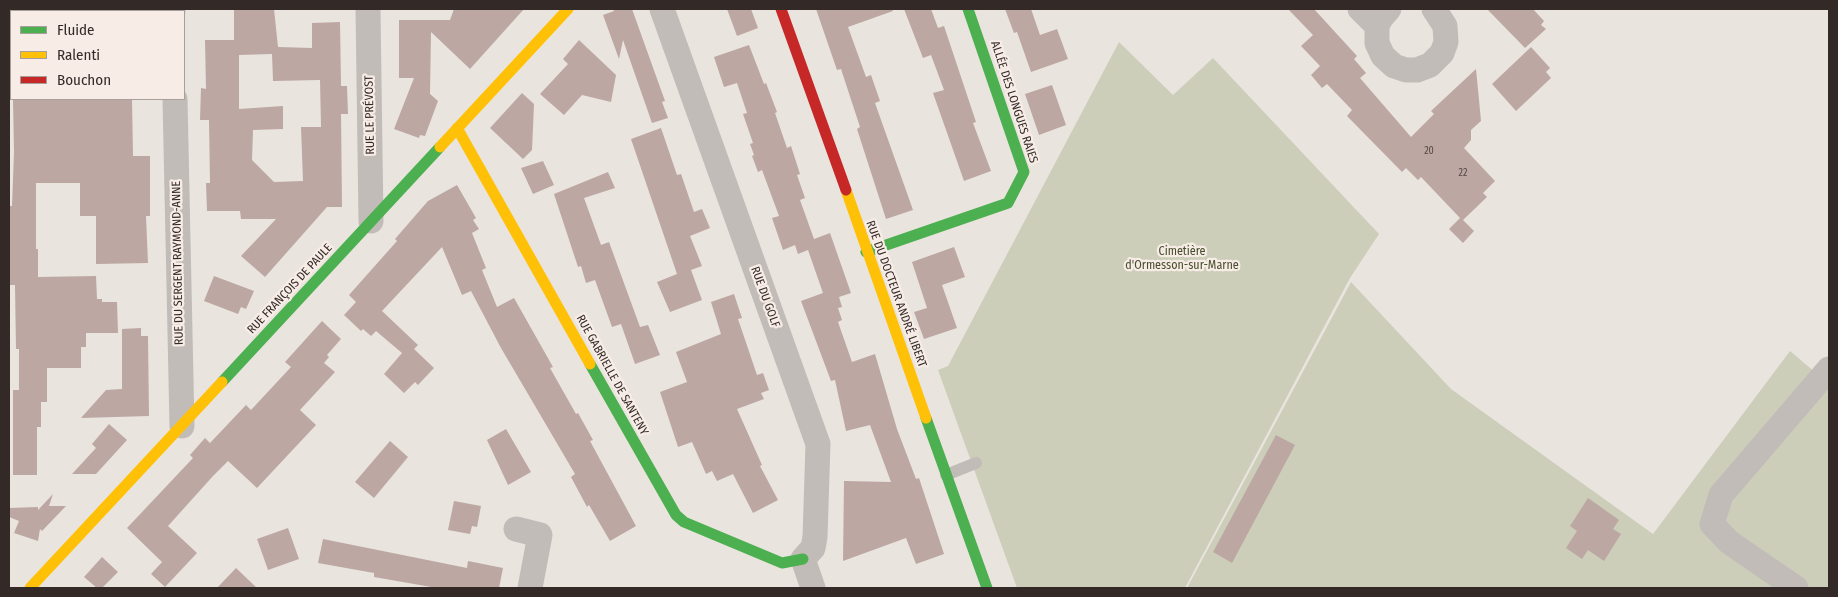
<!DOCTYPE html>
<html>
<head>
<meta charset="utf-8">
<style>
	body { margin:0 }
	#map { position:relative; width:1838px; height:597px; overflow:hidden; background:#eae4df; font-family:"Fira Sans Condensed",sans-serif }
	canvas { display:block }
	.frame { position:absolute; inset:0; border:10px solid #332927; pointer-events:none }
	.legend { position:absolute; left:10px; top:10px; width:175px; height:90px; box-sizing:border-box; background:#f7ede6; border:1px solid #a99f9a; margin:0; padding:6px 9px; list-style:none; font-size:15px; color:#332927 }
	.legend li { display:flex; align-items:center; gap:10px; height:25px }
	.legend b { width:25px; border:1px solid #a99f9a }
</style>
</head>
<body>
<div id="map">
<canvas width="1838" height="597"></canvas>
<div class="frame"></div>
<ul class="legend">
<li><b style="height:6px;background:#4caf50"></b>Fluide</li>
<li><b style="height:6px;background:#ffc107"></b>Ralenti</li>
<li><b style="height:6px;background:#c62828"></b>Bouchon</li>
</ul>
</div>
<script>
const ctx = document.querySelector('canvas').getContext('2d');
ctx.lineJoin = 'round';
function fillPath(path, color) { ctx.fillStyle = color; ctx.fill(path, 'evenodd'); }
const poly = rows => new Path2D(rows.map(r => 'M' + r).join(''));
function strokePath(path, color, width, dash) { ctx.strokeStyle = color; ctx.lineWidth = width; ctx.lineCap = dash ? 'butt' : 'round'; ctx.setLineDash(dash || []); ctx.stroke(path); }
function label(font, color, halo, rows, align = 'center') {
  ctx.font = font + ' "Fira Sans Condensed",sans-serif'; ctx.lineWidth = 4.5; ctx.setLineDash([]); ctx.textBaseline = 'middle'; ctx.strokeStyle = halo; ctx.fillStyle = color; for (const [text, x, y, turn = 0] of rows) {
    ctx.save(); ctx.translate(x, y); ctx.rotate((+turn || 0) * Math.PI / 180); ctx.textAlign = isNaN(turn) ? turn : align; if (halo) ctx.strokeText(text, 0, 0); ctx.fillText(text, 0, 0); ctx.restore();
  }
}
fillPath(poly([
	[1119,42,1173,95,1213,58,1379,234,1350,278,1185,588,1017,588,938,370,948,366],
	[1351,282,1451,389,1653,534,1790,351,1829,384,1829,588,1187,588]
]), '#ccceba');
fillPath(poly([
	[234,9,274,9,278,47,312,48,312,23,340,22,341,86,347,86,348,114,341,114,342,207,327,207,265,277,241,256,276,219,241,219,240,211,207,211,206,183,210,183,209,120,200,120,201,88,206,89,205,40,234,40],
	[272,54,273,81,320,80,321,127,301,127,303,181,274,182,252,160,253,130,283,129,283,106,239,109,239,55],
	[454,9,524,9,470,69,431,32,430,94,438,101,425,136,420,135,419,138,394,129,414,78,399,78,399,20,450,20],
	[613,9,632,9,665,101,662,102,668,118,652,123,623,40,619,59,603,15,614,11],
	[727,9,751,9,758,28,737,36],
	[816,9,892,9,893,11,848,27,866,77,871,75,880,101,875,103,913,210,886,219,857,129,860,127,841,69,837,70],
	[904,9,931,9,938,28,944,26,976,122,973,123,991,171,964,181,933,93,944,90,931,55,923,58],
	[1005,9,1031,9,1040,35,1057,29,1068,59,1031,72,1017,32,1014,33],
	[1288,9,1314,9,1357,56,1354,59,1366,73,1360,78,1411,137,1434,114,1431,111,1476,69,1481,121,1471,130,1471,140,1464,148,1495,181,1483,193,1487,197,1463,220,1474,231,1463,243,1449,229,1460,218,1421,177,1418,180,1406,168,1402,172,1347,116,1352,110,1327,84,1322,88,1311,75,1320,66,1301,46,1313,35],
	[1487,9,1533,9,1544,21,1541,25,1546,29,1525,48],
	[579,40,616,75,611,102,582,95,564,115,540,94,568,64,563,59],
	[749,45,764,84,766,83,777,112,775,113,787,148,791,146,800,174,797,175,805,198,800,200,814,239,830,233,851,293,839,297,842,307,838,308,842,320,838,322,852,362,875,354,897,429,916,479,919,478,944,554,916,564,906,538,843,561,844,481,891,482,870,425,846,431,835,380,831,381,801,301,823,293,808,250,798,254,795,245,783,250,772,218,779,216,762,170,758,172,752,156,754,155,750,144,753,143,743,114,747,113,737,83,724,87,714,57],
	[1531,47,1550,68,1546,72,1551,78,1516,111,1492,84],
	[1052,85,1066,125,1039,135,1025,94],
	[522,93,534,104,532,150,523,159,490,128],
	[13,99,132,99,133,156,150,156,150,216,146,216,148,263,96,264,96,216,80,216,80,183,36,183,36,249,38,249,38,277,96,276,97,299,102,299,102,302,117,302,118,333,86,333,86,347,81,347,81,368,47,368,47,402,41,402,41,427,37,427,37,475,13,475,13,390,19,390,19,349,16,349,15,285,9,285,9,206,12,206,14,152],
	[661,128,677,175,681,174,694,212,702,209,710,228,690,236,702,266,691,270,702,300,670,312,657,282,677,274,631,139],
	[543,161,554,185,533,194,521,168],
	[608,172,615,188,584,198,601,245,609,242,640,327,648,325,660,355,635,364,621,324,612,327,595,280,586,283,581,266,578,267,554,194],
	[457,185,476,218,473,220,479,229,472,233,486,268,482,270,497,307,514,298,553,367,550,368,576,414,578,413,593,440,590,441,636,526,610,541,589,505,587,507,571,477,575,474,501,348,471,291,462,295,442,247,382,311,418,345,414,349,434,368,418,385,415,382,404,393,384,374,402,353,376,331,371,336,363,329,361,331,344,315,356,302,349,295,397,241,395,239,428,201],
	[954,247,965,277,942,285,957,328,924,339,914,312,927,308,912,262],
	[214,276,254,291,246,309,241,307,238,314,204,301],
	[734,294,742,318,738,319,757,375,763,373,769,390,761,393,764,399,737,409,762,465,760,466,778,500,753,513,733,474,717,481,712,471,706,474,692,442,678,447,660,392,687,382,676,352,721,334,711,302],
	[322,321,341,339,327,355,329,357,324,363,335,372,300,410,316,425,257,488,228,461,213,476,168,526,197,553,165,587,151,574,162,562,127,528,193,458,190,455,205,438,210,443,246,405,251,410,291,367,285,362],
	[141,328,141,336,148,336,149,416,81,418,106,390,122,389,122,329],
	[109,424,127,440,96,474,72,474,96,448,92,444],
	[506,429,531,472,508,485,487,440],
	[1276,435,1295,445,1232,563,1213,552],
	[390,441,408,457,374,498,355,482],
	[53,494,49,506,66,506,42,531,40,529,38,541,14,533,19,521,9,517,9,508,38,507,38,510],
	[1588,498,1619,520,1613,529,1621,534,1604,561,1588,550,1582,559,1566,548,1577,531,1570,526],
	[454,501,481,506,477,527,472,526,470,534,448,530],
	[288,528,299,559,268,570,257,539],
	[323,539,467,568,468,561,503,568,499,588,437,588,374,577,374,573,318,563],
	[102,557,118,572,102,588,97,588,84,577],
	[236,568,257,588,217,588]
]), '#bca7a2');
strokePath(poly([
	[946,475,976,463]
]), '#c2bcb8', 12);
strokePath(poly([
	[173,9,173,11],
	[368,9,371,221],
	[662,9,818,444,815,537,813,548,803,559,813,588],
	[1360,9,1377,26],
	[1389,9,1381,18,1377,26,1377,43,1383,56,1394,66,1406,70,1417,70,1430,65,1442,53,1446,42,1445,26,1434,9],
	[175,99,182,426],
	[516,529,540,535,530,588],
	[1796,588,1729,542,1712,524,1721,495,1829,369]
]), '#c2bcb8', 25);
strokePath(poly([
	[866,252,1008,203,1024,172,968,9],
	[590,364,676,515,684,522,782,563,803,559],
	[222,382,440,147],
	[926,418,987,588]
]), '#4caf50', 11);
strokePath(poly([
	[457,128,590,364],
	[440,147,568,9],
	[846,190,926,418],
	[30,588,222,382]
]), '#ffc107', 11);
strokePath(poly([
	[781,9,846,190]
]), '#c62828', 11);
label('10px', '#554846', null, [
	["20",1429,151],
	["22",1463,173]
]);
label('12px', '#332927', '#f7ede6', [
	["ALLÉE DES LONGUES RAIES",1014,102,72],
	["RUE LE PRÉVOST",370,115,-91],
	["RUE DU SERGENT RAYMOND-ANNE",178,263,-91],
	["RUE FRANÇOIS DE PAULE",290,289,-47],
	["RUE DU DOCTEUR ANDRÉ LIBERT",896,294,70],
	["RUE DU GOLF",765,297,70],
	["RUE GABRIELLE DE SANTENY",612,375,61]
]);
label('12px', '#464e2d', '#f7ede6', [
	["Cimetière",1182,252],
	["d'Ormesson-sur-Marne",1182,266]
]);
</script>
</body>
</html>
